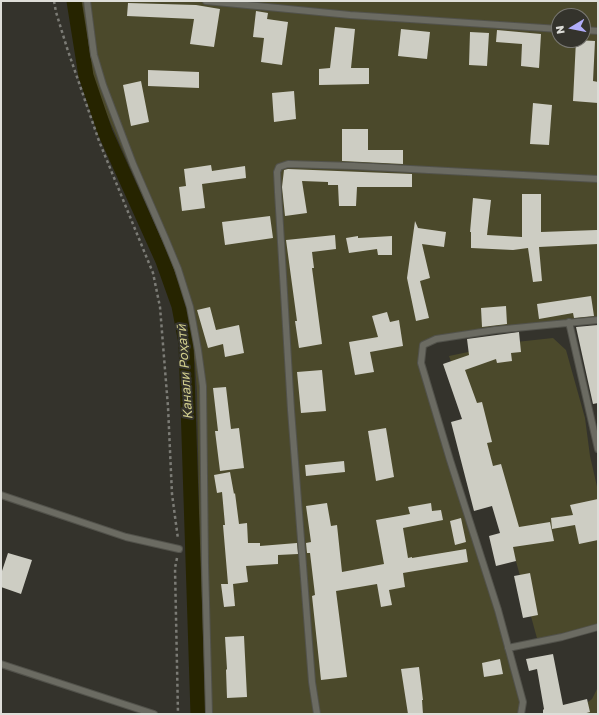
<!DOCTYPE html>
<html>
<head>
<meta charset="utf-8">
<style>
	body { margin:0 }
	#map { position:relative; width:599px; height:715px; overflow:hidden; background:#34332c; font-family:"Golos Text",sans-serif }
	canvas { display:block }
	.frame { position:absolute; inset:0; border:2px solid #deded9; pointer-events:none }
	.north { position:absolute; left:551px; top:8px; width:40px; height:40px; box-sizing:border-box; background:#34332c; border:1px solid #787771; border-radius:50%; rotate:260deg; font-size:11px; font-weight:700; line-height:16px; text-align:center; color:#deded9 }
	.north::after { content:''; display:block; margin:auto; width:14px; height:18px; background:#b1adfa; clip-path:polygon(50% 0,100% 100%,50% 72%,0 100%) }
</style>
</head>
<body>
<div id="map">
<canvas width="599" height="715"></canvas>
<div class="frame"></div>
<div class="north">N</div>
</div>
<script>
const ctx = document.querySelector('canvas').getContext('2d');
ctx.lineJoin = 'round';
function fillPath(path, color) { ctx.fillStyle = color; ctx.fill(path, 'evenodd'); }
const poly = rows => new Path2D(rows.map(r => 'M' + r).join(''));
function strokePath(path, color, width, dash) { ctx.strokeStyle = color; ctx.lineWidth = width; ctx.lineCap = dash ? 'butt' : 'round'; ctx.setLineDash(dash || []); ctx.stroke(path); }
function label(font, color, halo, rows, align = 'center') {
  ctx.font = font + ' "Golos Text",sans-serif'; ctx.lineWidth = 4; ctx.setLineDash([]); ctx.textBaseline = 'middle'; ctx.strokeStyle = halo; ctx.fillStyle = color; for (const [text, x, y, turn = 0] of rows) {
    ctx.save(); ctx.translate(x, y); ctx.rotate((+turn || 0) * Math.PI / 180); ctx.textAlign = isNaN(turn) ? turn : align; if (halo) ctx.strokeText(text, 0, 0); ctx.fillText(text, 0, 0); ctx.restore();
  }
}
fillPath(poly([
	[80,1,598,1,598,320,436,339,423,346,421,363,523,702,521,714,205,714,201,624,197,392,195,364,186,308,161,238,96,90,87,46],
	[559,16,583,16,583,40,559,40],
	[553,338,566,350,585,418,590,456,598,491,598,627,538,642,496,488,449,356,516,342],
	[598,674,598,714,562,714,584,705,592,699,597,689]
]), '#4b492b');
strokePath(poly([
	[74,1,86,76,105,132,163,261,179,306,186,343,198,714]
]), '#262400', 15);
fillPath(poly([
	[128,3,196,5,220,9,214,47,190,44,194,19,127,16],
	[256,11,268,13,267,19,288,22,282,65,261,62,264,38,253,37],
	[335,27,355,29,351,68,369,68,369,84,319,85,319,69,330,68],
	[401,29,430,32,427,59,398,56],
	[497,30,541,34,539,68,521,66,522,44,496,42],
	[470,32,489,33,487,66,469,65],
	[576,40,595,41,593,81,598,82,598,103,573,101],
	[148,70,199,72,199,88,148,86],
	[141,81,149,122,131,126,123,85],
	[294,91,296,119,274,122,272,93],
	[533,103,552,105,549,145,530,144],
	[342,129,368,129,368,150,403,150,403,164,342,161],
	[211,165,212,171,245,166,246,178,202,184,205,208,182,211,179,187,186,186,184,169],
	[288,169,412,174,412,187,357,187,356,206,339,206,338,185,328,185,328,182,302,181,307,213,285,216,282,187,284,170],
	[522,194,541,194,541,232,597,230,598,244,539,247,542,281,533,282,528,248,513,250,471,248,471,232,470,232,473,198,491,200,487,235,522,237],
	[270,216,273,238,225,245,222,222],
	[415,221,418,228,446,232,444,247,422,244,430,278,420,281,429,318,416,321,407,278],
	[335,235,336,249,312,252,314,268,312,268,322,344,299,348,295,321,297,321,286,240],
	[358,236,358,238,392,236,392,255,378,255,377,249,349,253,346,238],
	[591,296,594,316,574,318,573,313,539,319,537,304],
	[506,306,507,324,482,327,481,308],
	[210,307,216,330,239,325,244,353,225,357,223,344,208,348,197,310],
	[387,312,390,322,399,320,403,346,370,352,374,372,355,375,349,342,378,337,372,316],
	[598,325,598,403,593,404,576,327],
	[519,332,521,352,511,353,512,361,497,363,496,359,465,370,477,403,482,402,492,442,487,443,493,466,501,464,519,527,550,522,554,541,513,547,516,561,496,566,489,536,500,533,492,506,474,511,451,422,462,419,443,364,469,355,467,339],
	[322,370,326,411,301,413,297,372],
	[226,387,231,429,239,428,244,468,220,471,215,431,218,431,213,388],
	[386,428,394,477,376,481,368,431],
	[344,461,345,472,306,476,305,465],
	[230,472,234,494,235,493,239,524,247,523,248,543,260,543,260,546,297,543,298,554,278,555,278,564,246,566,248,582,233,584,235,606,224,607,221,584,228,584,223,525,225,525,222,492,217,493,214,475],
	[598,499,598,540,579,544,575,525,552,529,551,518,573,515,570,505],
	[327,503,331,526,337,525,342,572,384,564,376,520,410,514,408,507,431,503,432,511,441,510,443,520,403,528,408,558,412,557,412,558,466,549,468,562,403,573,405,587,389,590,392,605,381,607,377,584,336,591,347,677,321,680,312,596,315,595,310,553,307,553,306,543,311,542,306,506],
	[461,518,466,542,455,545,450,521],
	[8,553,32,560,21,594,1,587,1,574],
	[530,573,538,615,523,618,514,576],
	[244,636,247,697,227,698,226,670,227,669,225,637],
	[553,654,563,705,587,699,590,712,583,714,543,714,543,710,544,709,537,669,529,671,526,659],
	[500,659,503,674,484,677,482,663],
	[419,667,423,700,422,700,423,714,408,714,401,669]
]), '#cdcdc3');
const lane = poly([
	[87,1,94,55,103,85,133,164,166,240,178,269,190,307,198,350,203,386,205,564,209,714],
	[206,1,350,15,559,29],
	[583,30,598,31],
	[569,322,598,449],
	[1,495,126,537,179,549],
	[508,648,562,637,598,627],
	[1,664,154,714],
	[317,714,312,682,291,410,278,192,277,172,279,167,288,164,354,166,598,179],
	[521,714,523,702,498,610,450,460,421,363,423,345,436,339,495,330,598,320]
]);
strokePath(lane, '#52524b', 8);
strokePath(poly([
	[54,1,56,12,67,48,99,141,153,273,160,307,168,407,172,494,178,539],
	[177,558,175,568,178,714]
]), '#7c7c76', 2.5, [3, 3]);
strokePath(lane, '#6b6b62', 6);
label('italic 13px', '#cfcc8b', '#34332c', [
	["Канали Роҳатӣ",185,372,-94]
]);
</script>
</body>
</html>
